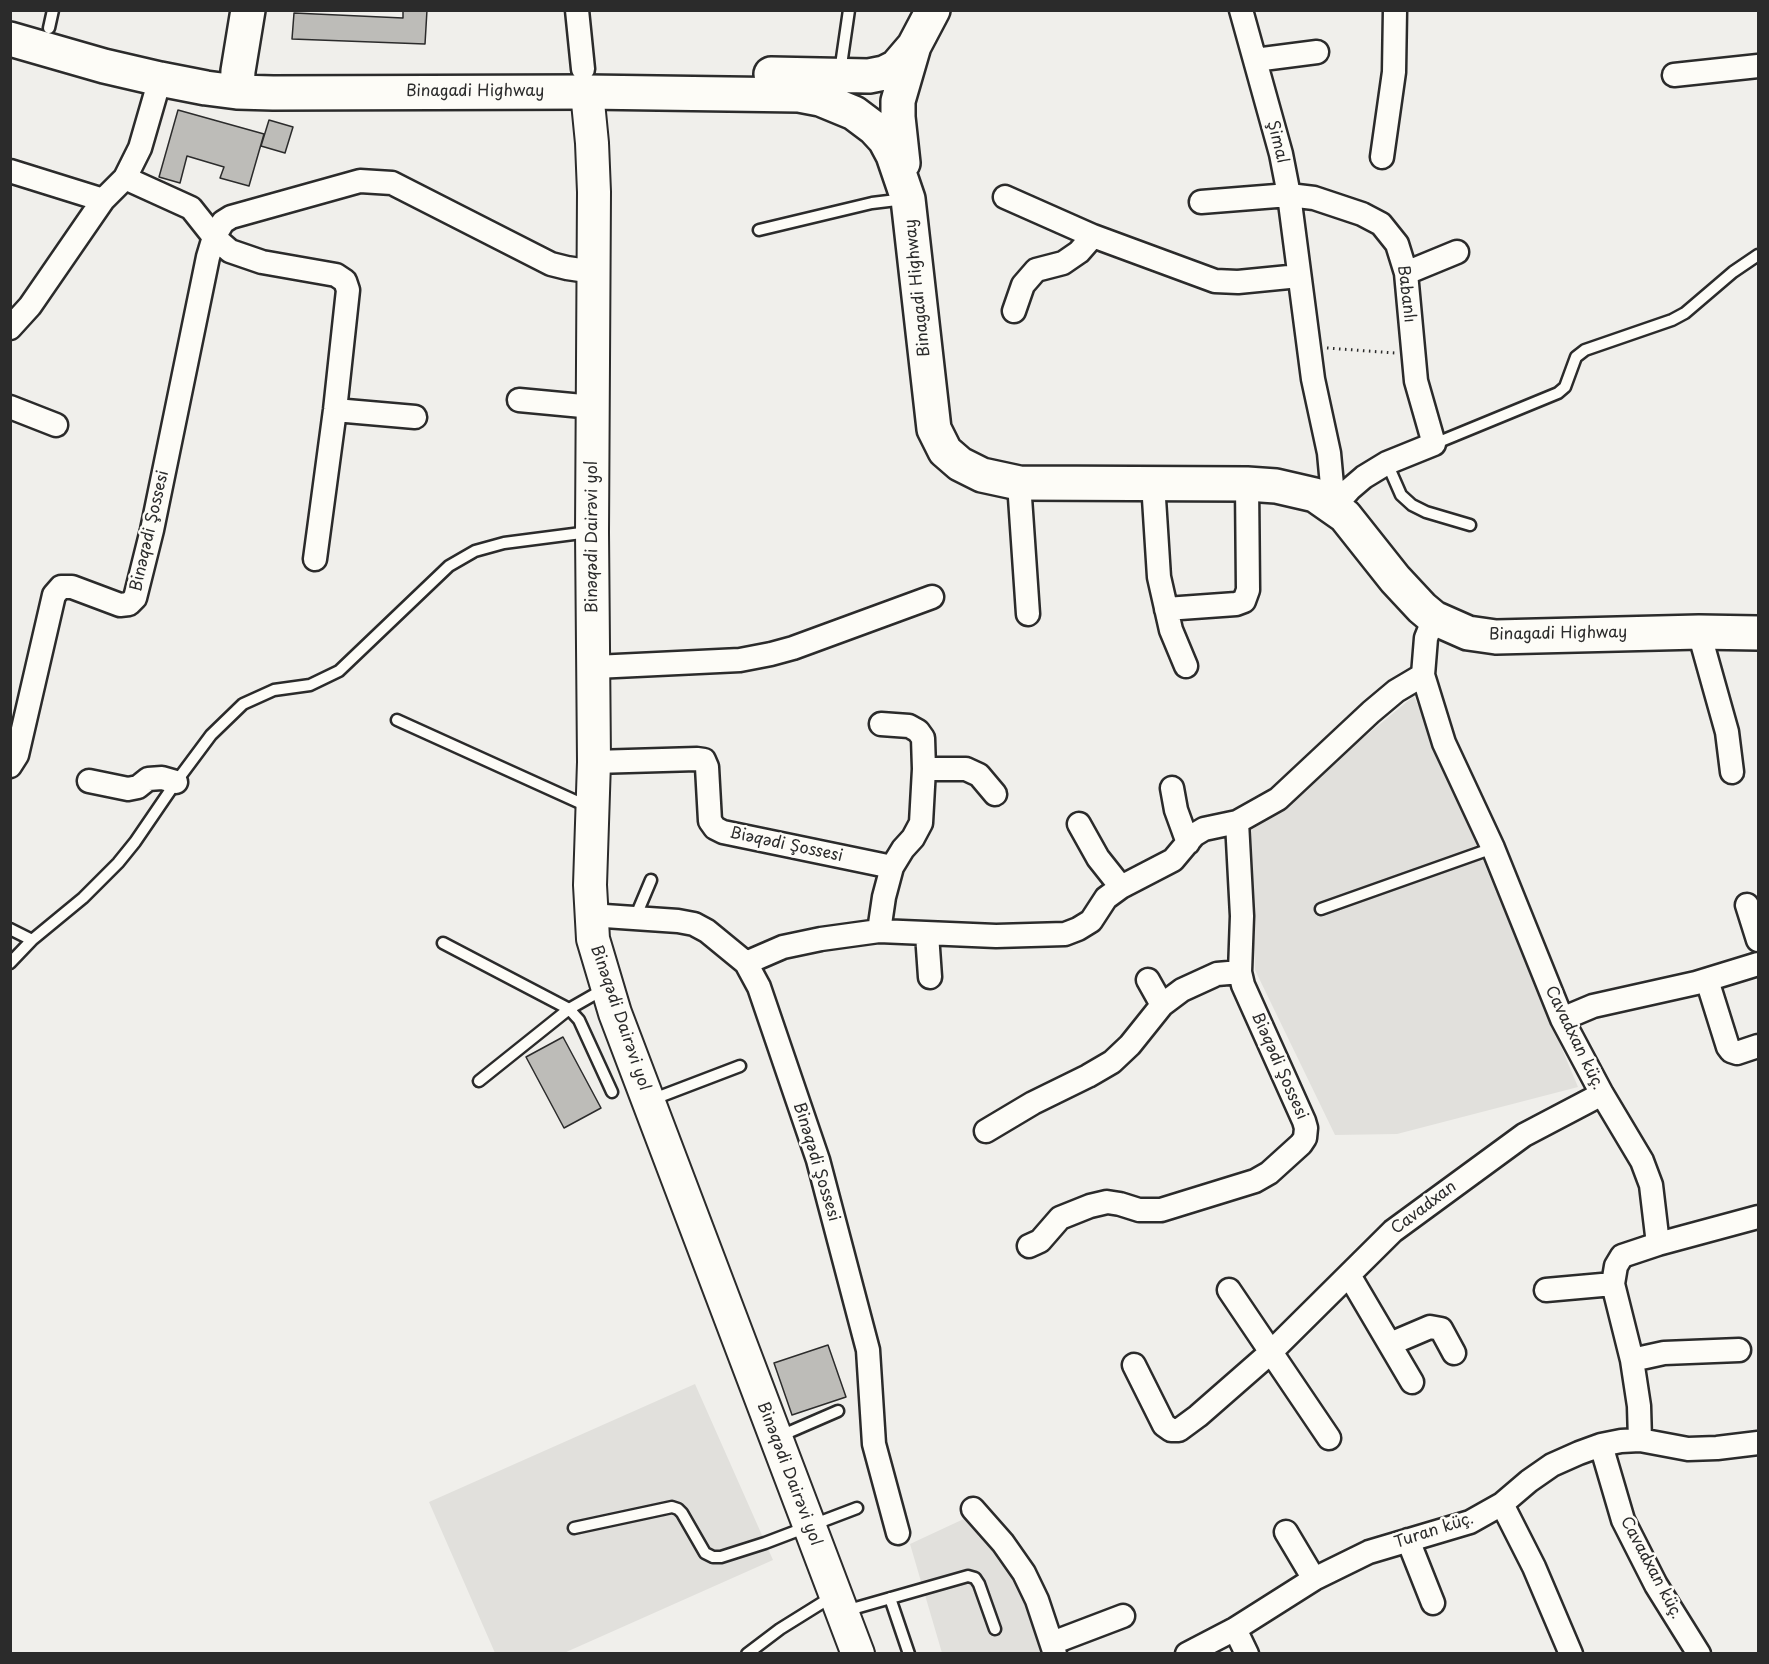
<!DOCTYPE html>
<html>
<head>
<meta charset="utf-8">
<style>
	body { margin:0 }
	#map { position:relative; width:1769px; height:1664px; overflow:hidden; background:#f0efeb; font-family:"Playpen Sans",sans-serif }
	canvas { display:block }
	.frame { position:absolute; inset:0; border:12px solid #2b2b2b; pointer-events:none }
</style>
</head>
<body>
<div id="map">
<canvas width="1769" height="1664"></canvas>
<div class="frame"></div>
</div>
<script>
const ctx = document.querySelector('canvas').getContext('2d');
ctx.lineJoin = 'round';
function fillPath(path, color) { ctx.fillStyle = color; ctx.fill(path, 'evenodd'); }
const poly = rows => new Path2D(rows.map(r => 'M' + r).join(''));
function strokePath(path, color, width, dash) { ctx.strokeStyle = color; ctx.lineWidth = width; ctx.lineCap = dash ? 'butt' : 'round'; ctx.setLineDash(dash || []); ctx.stroke(path); }
function label(font, color, halo, rows, align = 'center') {
  ctx.font = font + ' "Playpen Sans",sans-serif'; ctx.lineWidth = 5; ctx.setLineDash([]); ctx.textBaseline = 'middle'; ctx.strokeStyle = halo; ctx.fillStyle = color; for (const [text, x, y, turn = 0] of rows) {
    ctx.save(); ctx.translate(x, y); ctx.rotate((+turn || 0) * Math.PI / 180); ctx.textAlign = isNaN(turn) ? turn : align; if (halo) ctx.strokeText(text, 0, 0); ctx.fillText(text, 0, 0); ctx.restore();
  }
}
fillPath(poly([
	[1414,696,1578,1087,1397,1134,1335,1135,1255,970,1249,832],
	[695,1384,773,1560,564,1653,495,1653,429,1502],
	[968,1517,1017,1577,1044,1653,942,1653,910,1544]
]), '#e1e0dc');
const building = poly([
	[403,10,427,10,425,44,292,39,294,13,403,18,403,10],
	[178,110,264,134,249,186,220,178,224,167,187,156,180,183,159,177,178,110],
	[269,120,293,127,285,153,261,146,269,120],
	[563,1037,601,1108,564,1128,526,1057,563,1037],
	[828,1345,846,1397,792,1415,774,1363,828,1345]
]);
fillPath(building, '#bdbcb8');
strokePath(building, '#2b2b2b', 1.5);
const lane = poly([
	[49,28,53,10],
	[840,72,849,10],
	[759,230,872,203,905,199],
	[1434,444,1558,393,1565,387,1576,357,1585,350,1672,320,1685,313,1733,272,1758,255],
	[1387,463,1401,495,1412,505,1426,512,1470,525],
	[397,720,589,807],
	[1321,909,1493,848],
	[635,918,651,880],
	[10,929,32,940],
	[443,943,569,1009,579,1020,612,1092],
	[10,963,32,940,83,898,118,863,135,842,176,782,211,735,243,704,274,690,310,685,339,671,449,566,475,551,504,543,589,532],
	[479,1081,569,1009,604,989],
	[651,1100,740,1066],
	[778,1437,838,1411],
	[574,1528,672,1507,678,1509,682,1513,705,1553,713,1557,721,1557,765,1543,857,1508],
	[890,1598,909,1654],
	[845,1611,968,1576,975,1578,979,1584,995,1629],
	[747,1654,780,1629,833,1596]
]);
const street = poly([
	[577,10,583,69],
	[1241,10,1281,154,1289,195,1313,379,1329,453,1334,507],
	[1255,60,1317,52],
	[1674,75,1758,66],
	[1382,157,1394,72,1395,10],
	[10,171,103,200],
	[125,178,191,208,214,237,230,251,262,262,336,275,345,281,348,290,335,410,315,559],
	[1005,197,1093,236,1215,281,1238,282,1299,276],
	[1201,202,1289,195,1314,198,1362,214,1381,224,1397,244,1406,273,1416,381,1434,444,1387,463,1364,477,1350,489,1334,507],
	[1406,273,1457,252],
	[1014,311,1023,285,1036,270,1063,263,1079,252,1093,236],
	[10,328,30,306,103,200,125,178,140,148,160,79],
	[519,400,593,407],
	[10,407,56,425],
	[335,410,415,417],
	[1019,483,1028,614],
	[1153,483,1159,577,1171,630,1186,666],
	[1166,609,1236,604,1244,601,1248,590,1247,484],
	[1434,618,1426,638,1423,675,1444,743,1493,848,1562,1019,1602,1094,1642,1161,1651,1185,1658,1244,1622,1256,1616,1266,1613,1284,1632,1360,1639,1406,1640,1440],
	[1699,632,1727,732,1732,772],
	[595,667,740,660,771,654,793,648,932,597],
	[594,762,697,759,704,760,707,767,710,821,715,828,723,832,892,867],
	[10,766,17,755,54,595,61,587,72,587,120,605,129,604,135,598,152,530,208,257,214,237,223,222,231,217,360,181,392,183,551,264,567,268,594,272],
	[924,769,966,769,979,775,995,794],
	[89,781,128,789,138,787,148,779,162,778,176,782],
	[1172,788,1176,810,1188,843],
	[1079,824,1098,858,1121,887],
	[1747,905,1758,940],
	[590,915,678,921,694,924,707,931,746,963,759,987,818,1160,868,1350,874,1444,898,1533],
	[879,931,884,897,892,867,903,849,913,838,921,823,924,769,923,738,918,731,909,726,881,724],
	[927,934,930,977],
	[746,963,783,947,821,939,879,931,996,936,1065,934,1078,929,1091,921,1106,898,1121,887,1173,860,1194,835,1204,829,1237,822,1278,799,1371,712,1396,691,1423,675],
	[1148,980,1162,1005],
	[1707,980,1728,1047,1731,1051,1737,1053,1758,1046],
	[1562,1019,1593,1006,1696,983,1758,964],
	[986,1131,1033,1103,1088,1076,1112,1062,1130,1045,1162,1005,1182,990,1217,974,1240,972],
	[1658,1244,1758,1217],
	[1029,1246,1040,1241,1060,1218,1090,1206,1107,1202,1120,1204,1139,1210,1161,1210,1255,1181,1269,1173,1301,1144,1305,1138,1306,1128,1304,1121,1243,985,1240,972,1242,916,1237,822],
	[1349,1275,1412,1382],
	[1229,1290,1329,1438],
	[1546,1290,1613,1284],
	[1390,1344,1430,1327,1441,1329,1454,1353],
	[1632,1360,1664,1353,1739,1350],
	[1134,1365,1164,1425,1171,1430,1179,1430,1198,1416,1270,1353,1393,1231,1524,1135,1602,1094],
	[1601,1445,1623,1520,1656,1585,1699,1654],
	[1502,1504,1534,1567,1571,1654],
	[973,1509,1003,1543,1024,1573,1037,1600,1055,1654],
	[1286,1532,1314,1579],
	[1408,1540,1433,1603],
	[1235,1629,1247,1654],
	[1052,1643,1123,1616],
	[1187,1654,1235,1629,1314,1579,1369,1552,1470,1522,1502,1504,1529,1481,1552,1465,1579,1453,1601,1445,1621,1441,1640,1440,1688,1449,1717,1448,1758,1443]
]);
const secondary = poly([
	[587,92,592,143,594,192,592,532,594,762,590,885,593,939,615,1013,858,1654]
]);
const primary = poly([
	[10,39,104,66,160,79,206,88,237,92,273,93,587,92,799,95,820,99,854,113,874,128,885,140,893,155,908,199,934,429,945,451,960,464,982,475,1019,483,1247,484,1276,486,1315,495,1345,516,1395,579,1422,608,1434,618,1468,633,1496,637,1699,632,1758,633],
	[771,74,869,76,884,73,896,67,914,46],
	[237,92,238,71,248,10],
	[903,163,898,117,898,101,914,46,933,10]
]);
strokePath(lane, '#2b2b2b', 15);
strokePath(street, '#2b2b2b', 27);
strokePath(secondary, '#2b2b2b', 36);
strokePath(primary, '#2b2b2b', 38);
strokePath(poly([
	[1327,348,1395,353]
]), '#2b2b2b', 3, [1.5, 4.5]);
strokePath(lane, '#fdfcf7', 10);
strokePath(street, '#fdfcf7', 22);
strokePath(secondary, '#fdfcf7', 32);
strokePath(primary, '#fdfcf7', 33);
label('16px', '#2b2b2b', '#fdfcf7', [
	["Binagadi Highway",475,92],
	["Şimal",1277,142,76],
	["Binagadi Highway",918,288,-96],
	["Babanlı",1406,294,83],
	["Binəqədi Şossesi",150,531,-77],
	["Binəqədi Dairəvi yol",593,537,-90],
	["Binagadi Highway",1558,634,-1],
	["Biəqədi Şossesi",786,845,12],
	["Binəqədi Dairəvi yol",620,1018,71],
	["Cavadxan küç.",1574,1038,64],
	["Biəqədi Şossesi",1279,1066,66],
	["Binəqədi Şossesi",816,1162,73],
	["Cavadxan",1424,1208,-37],
	["Binəqədi Dairəvi yol",789,1474,69],
	["Turan küç.",1434,1531,-18],
	["Cavadxan küç.",1651,1568,62]
]);
</script>
</body>
</html>
